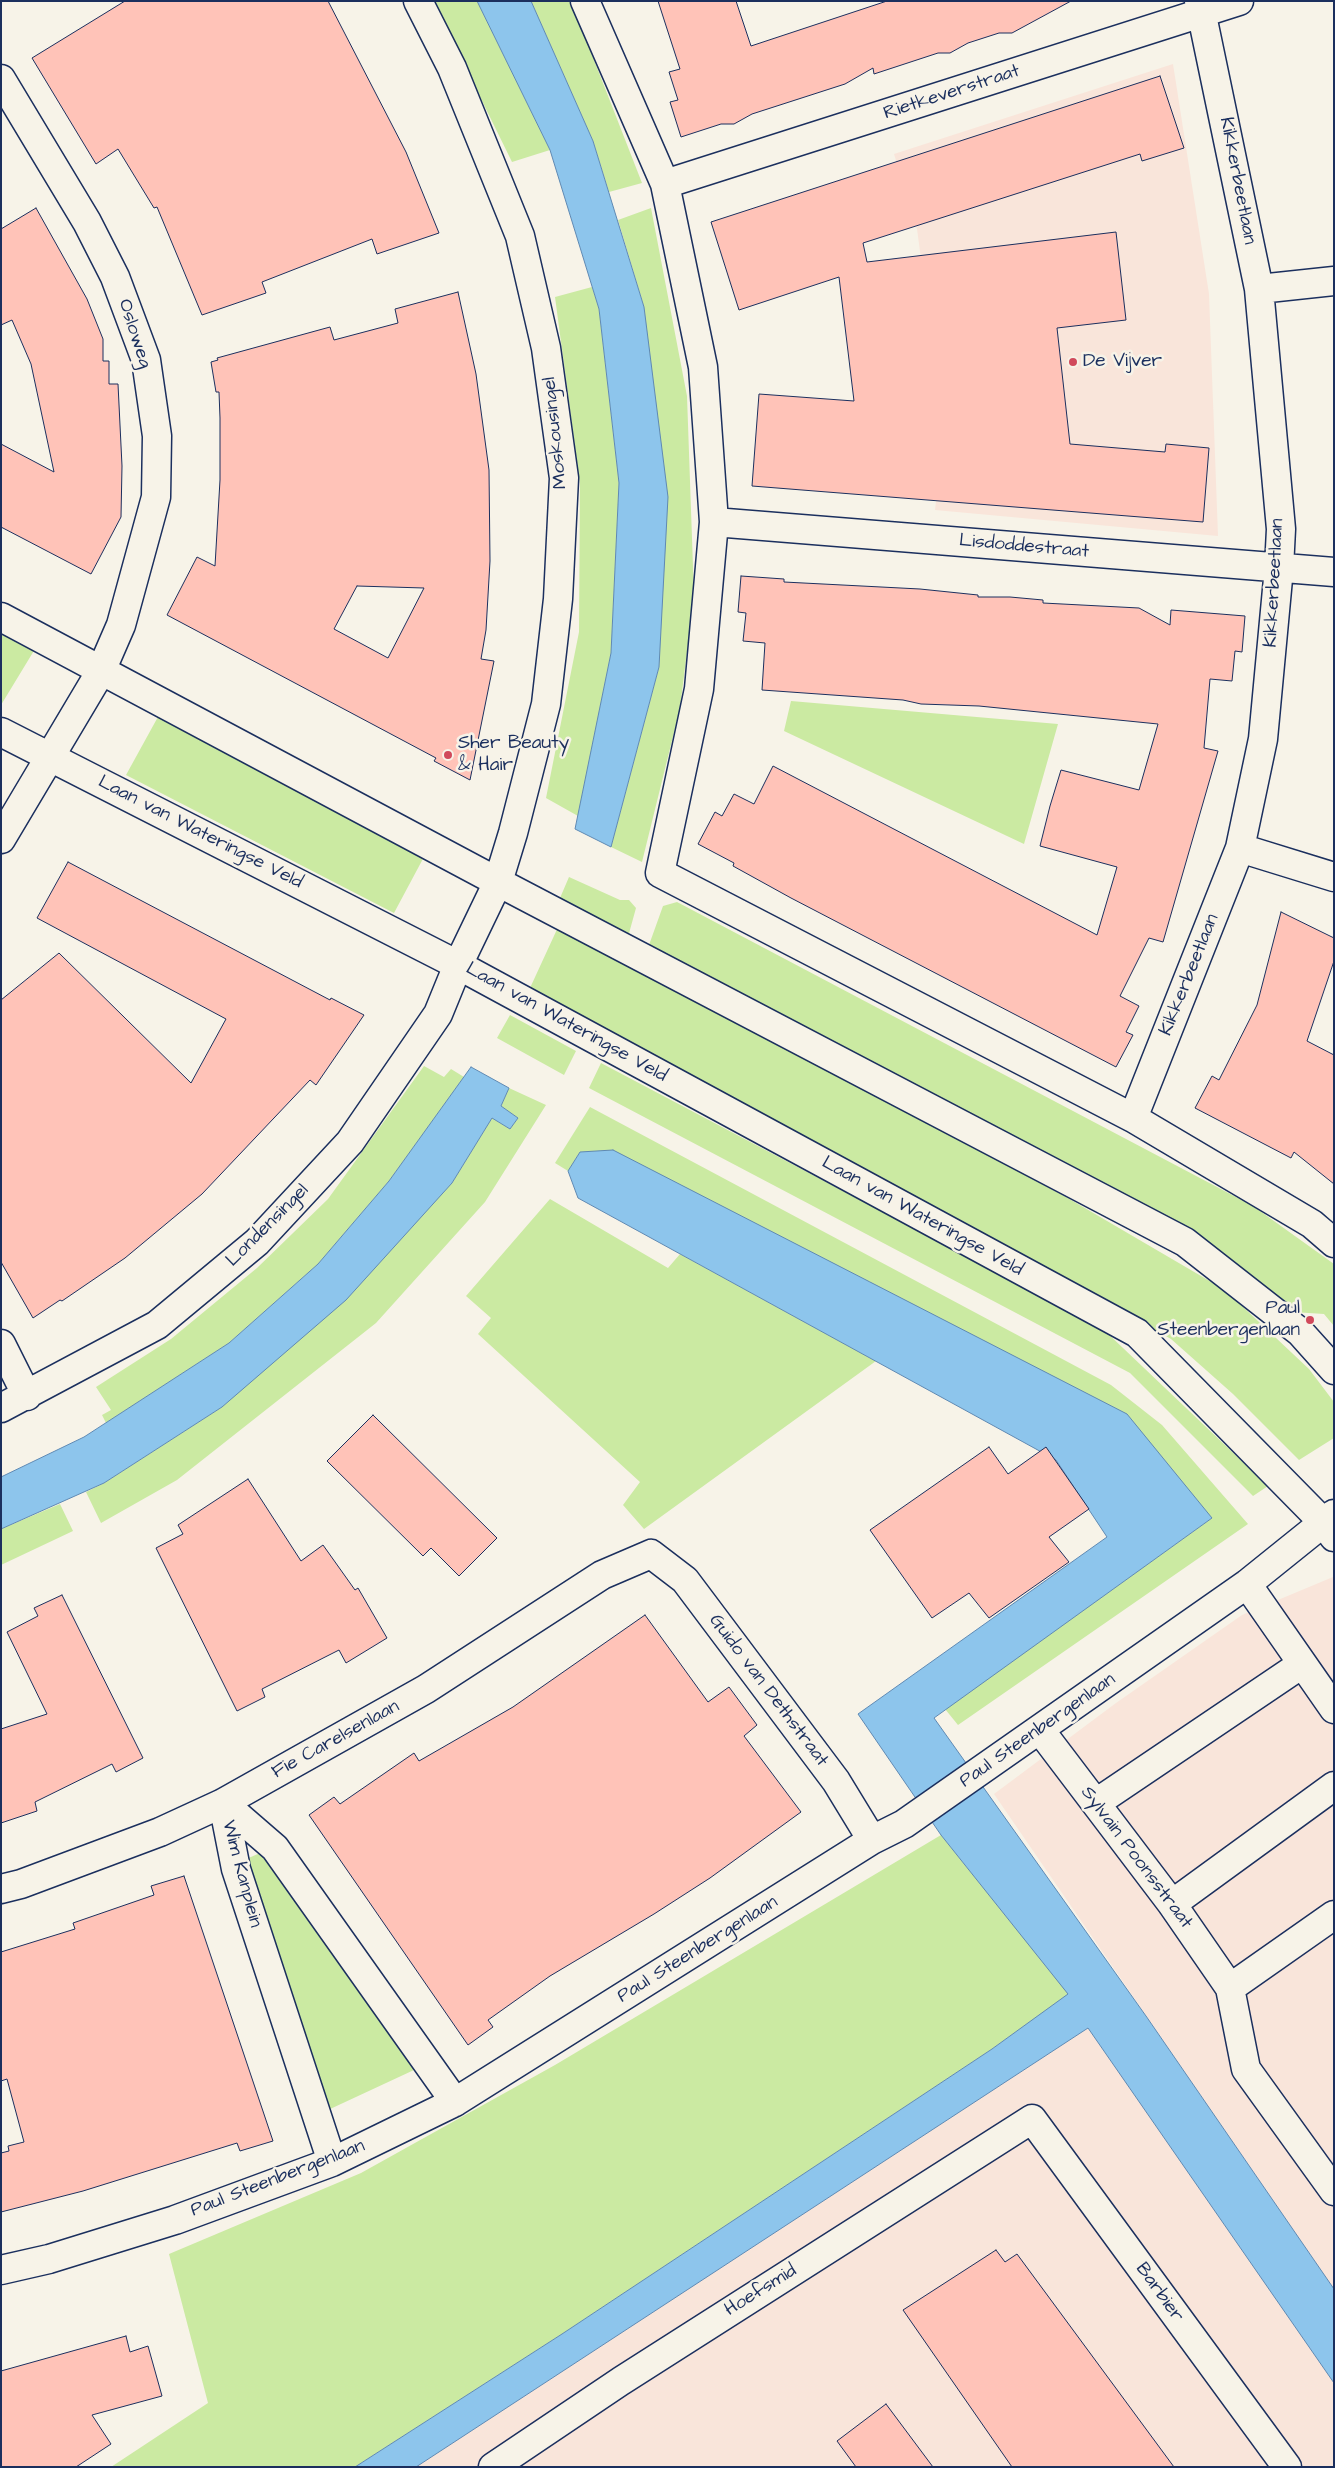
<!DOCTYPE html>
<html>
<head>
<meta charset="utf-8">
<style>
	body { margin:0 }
	#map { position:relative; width:1335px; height:2468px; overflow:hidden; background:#f7f3e8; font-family:"Architects Daughter",sans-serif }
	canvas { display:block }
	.frame { position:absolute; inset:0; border:2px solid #1b2f5e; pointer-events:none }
</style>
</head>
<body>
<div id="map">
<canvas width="1335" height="2468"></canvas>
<div class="frame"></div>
</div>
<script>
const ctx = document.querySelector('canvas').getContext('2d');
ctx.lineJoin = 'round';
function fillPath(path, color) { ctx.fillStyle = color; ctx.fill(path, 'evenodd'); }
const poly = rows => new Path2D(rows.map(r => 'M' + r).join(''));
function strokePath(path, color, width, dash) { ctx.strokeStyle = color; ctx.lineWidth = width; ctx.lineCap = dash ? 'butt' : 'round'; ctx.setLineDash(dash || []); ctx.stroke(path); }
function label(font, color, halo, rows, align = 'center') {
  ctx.font = font + ' "Architects Daughter",sans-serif'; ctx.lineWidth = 5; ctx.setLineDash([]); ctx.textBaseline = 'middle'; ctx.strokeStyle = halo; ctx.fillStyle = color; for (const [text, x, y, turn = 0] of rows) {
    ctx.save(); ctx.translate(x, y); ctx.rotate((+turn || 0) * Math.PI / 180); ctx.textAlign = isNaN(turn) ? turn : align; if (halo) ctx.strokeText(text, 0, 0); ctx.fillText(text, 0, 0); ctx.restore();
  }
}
fillPath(poly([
	[1173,64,1209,294,1218,536,935,510,944,429,917,229,894,154],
	[1333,1577,1334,1578,1334,2289,994,1794,1116,1703,1242,1615],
	[1088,2028,1334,2383,1334,2467,416,2467]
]), '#f9e5da');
fillPath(poly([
	[433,1,477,1,550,150,512,162],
	[531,1,571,1,642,183,609,192,593,141],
	[651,208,687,396,694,595,680,708,642,862,611,847,659,667,644,307,618,220],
	[592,287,599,309,619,483,611,653,578,816,546,798,579,632,580,484,555,297],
	[1,630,35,649,1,705],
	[791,701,1058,724,1024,844,784,731],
	[159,715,425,855,394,913,126,775],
	[569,877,620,900,629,900,636,908,628,937,560,898],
	[677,902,1253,1206,1334,1264,1334,1326,1324,1314,1293,1312,1223,1255,649,945,663,906],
	[559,925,1066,1197,1225,1290,1309,1369,1334,1402,1334,1438,1299,1460,1233,1394,1171,1339,1016,1252,530,988],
	[510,1015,576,1051,564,1075,497,1038],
	[601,1063,1102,1328,1268,1486,1253,1496,1130,1373,589,1088],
	[424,1066,444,1077,451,1069,464,1077,389,1181,318,1264,229,1343,106,1423,102,1415,111,1410,96,1387,171,1339,257,1268,328,1199],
	[509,1088,546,1105,485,1202,376,1323,177,1480,101,1523,86,1492,104,1483,222,1407,452,1183,492,1118,510,1129,518,1118,501,1106],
	[590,1107,1111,1385,1162,1425,1248,1524,958,1725,945,1709,1212,1518,580,1152,568,1171,555,1163],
	[550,1199,668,1268,680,1254,876,1361,644,1529,623,1505,640,1482,478,1334,491,1318,466,1296],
	[60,1504,73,1531,1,1565,1,1529],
	[941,1835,1069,1994,992,2049,562,2334,355,2467,111,2467,208,2403,169,2254,361,2173,555,2065],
	[260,1853,414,2070,328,2110,244,1860]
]), '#cbeaa2');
const water = poly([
	[477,1,531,1,593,141,644,307,668,497,659,667,611,847,575,829,611,653,619,483,599,309,550,150,477,1],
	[471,1067,509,1088,501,1106,518,1118,510,1129,492,1118,452,1183,346,1300,222,1407,104,1483,1,1529,1,1477,84,1437,229,1343,318,1264,389,1181,471,1067],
	[613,1150,1127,1414,1212,1518,934,1718,1146,2016,1334,2289,1334,2383,1088,2028,416,2467,355,2467,562,2334,992,2049,1068,1994,941,1835,858,1714,1107,1537,1056,1460,578,1198,568,1171,580,1152,613,1150]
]);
fillPath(water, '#8dc5ec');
strokePath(water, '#5f89b3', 1);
const building = poly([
	[125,1,328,1,406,152,439,233,377,254,372,239,262,282,266,293,202,315,157,207,154,208,118,149,96,164,32,58,125,1],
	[658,1,736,1,751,46,887,1,1071,1,1012,33,999,33,968,43,950,53,938,53,874,74,873,68,845,84,752,114,734,124,721,124,681,137,670,102,678,100,669,72,680,69,658,1],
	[1160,76,1184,148,1142,161,1140,154,863,243,867,262,1116,232,1126,320,1057,328,1070,444,1165,452,1166,444,1209,448,1203,522,752,486,759,394,854,401,839,277,739,310,711,222,1160,76],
	[36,208,87,299,103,339,103,361,109,361,109,384,118,384,122,466,121,517,91,574,1,527,1,444,54,472,31,364,12,320,1,325,1,229,36,208],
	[458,292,476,374,489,470,490,561,486,630,481,659,494,661,470,780,434,761,436,758,167,615,197,557,215,566,220,480,220,418,219,392,216,392,211,362,218,360,217,358,330,327,334,340,398,323,395,309,458,292],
	[357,586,424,588,388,658,334,629,357,586],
	[741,576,784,579,784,582,920,589,978,595,978,597,1010,597,1043,600,1043,603,1139,608,1170,625,1171,610,1245,616,1242,652,1235,651,1232,681,1210,679,1204,748,1218,751,1163,942,1149,938,1120,996,1139,1006,1126,1032,1133,1035,1116,1067,791,898,733,866,734,863,698,844,715,812,722,816,734,794,754,804,773,766,1097,935,1117,867,1040,846,1050,806,1061,770,1139,790,1158,724,979,706,921,704,903,700,762,690,765,643,743,641,746,613,738,612,741,576],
	[68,862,330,1000,331,998,364,1015,316,1085,310,1080,202,1194,125,1258,62,1301,60,1300,33,1318,1,1262,1,1000,59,953,191,1083,226,1019,37,918,68,862],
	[1281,912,1334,938,1334,961,1307,1041,1334,1055,1334,1184,1294,1152,1291,1158,1195,1108,1212,1076,1219,1080,1257,1005,1281,912],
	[373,1415,497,1538,459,1576,431,1548,423,1556,327,1461,373,1415],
	[989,1447,1008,1474,1046,1447,1089,1509,1049,1537,1069,1562,989,1618,969,1593,932,1618,870,1530,989,1447],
	[248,1479,301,1561,323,1545,355,1590,358,1588,387,1638,346,1663,339,1650,262,1689,265,1697,237,1711,156,1548,183,1534,178,1525,248,1479],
	[62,1595,143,1758,116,1772,112,1764,35,1802,37,1811,1,1823,1,1729,47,1714,7,1632,38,1616,34,1608,62,1595],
	[645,1615,708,1702,729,1687,757,1725,744,1736,801,1812,710,1878,654,1914,550,1976,488,2020,493,2027,468,2045,309,1815,334,1797,340,1804,414,1753,419,1761,513,1707,645,1615],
	[184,1876,273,2141,240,2151,237,2143,83,2191,1,2212,1,2153,9,2151,8,2146,24,2142,7,2079,1,2081,1,1952,75,1929,73,1923,154,1895,151,1886,184,1876],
	[996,2250,1005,2262,1017,2254,1174,2467,1012,2467,903,2310,996,2250],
	[126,2336,130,2352,148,2346,162,2396,92,2415,111,2444,76,2467,1,2467,1,2371,126,2336],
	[886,2404,933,2467,856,2467,837,2441,886,2404]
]);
fillPath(building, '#ffc3b8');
strokePath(building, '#1b2f5e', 1);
const minor = poly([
	[585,1,665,184,703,367,714,522,699,689,660,873,1133,1118,1312,1224,1334,1243],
	[1,79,87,222,115,277,146,360,157,436,156,497,121,625,101,671,1,839],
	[665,184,1239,1],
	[1259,289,1334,281],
	[714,522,1334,572],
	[1,617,498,882,1185,1242,1300,1332,1334,1370],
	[1,732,458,965,1137,1333,1323,1522,1334,1537],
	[1240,848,1334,877],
	[1133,1118,1240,848,1263,739,1279,568,1281,529,1259,289,1199,1],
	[1,1344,27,1396],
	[1,1408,157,1325,257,1242,350,1142,438,1014,458,965,498,882,513,833,546,704,558,599,564,478,546,348,520,236,452,68,418,1],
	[1247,1584,1334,1709],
	[1040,1730,1172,1904,1230,1988,1246,2069,1334,2191],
	[223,1803,275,1848,455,2102],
	[223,1803,236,1869,332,2162],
	[1096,1803,1302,1664],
	[1,1889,21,1884,160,1832,223,1803,426,1689,602,1575,651,1554,685,1580,836,1781,872,1840],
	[1172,1904,1334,1786],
	[1230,1988,1334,1915],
	[1,2270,49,2259,175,2220,332,2162,455,2102,872,1840,904,1824,1247,1584,1334,1514],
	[493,2467,621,2381,1032,2119,1287,2467]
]);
strokePath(minor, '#1b2f5e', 31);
strokePath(minor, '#f7f3e8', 28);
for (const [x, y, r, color] of [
	[1073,362,5,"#d1495b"],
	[448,755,5,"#d1495b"],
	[1310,1320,5,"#d1495b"]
]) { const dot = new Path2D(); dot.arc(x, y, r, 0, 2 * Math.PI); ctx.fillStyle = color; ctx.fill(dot); strokePath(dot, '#f7f3e8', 2); }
label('19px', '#1b2f5e', '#f7f3e8', [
	["Rietkeverstraat",952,93,-18],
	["Kikkerbeetlaan",1237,181,79],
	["Osloweg",134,334,72],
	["Moskousingel",556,433,-96],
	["Lisdoddestraat",1024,547,5],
	["Kikkerbeetlaan",1275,583,-87],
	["Laan van Wateringse Veld",200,833,27],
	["Kikkerbeetlaan",1190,975,-68],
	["Laan van Wateringse Veld",566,1023,29],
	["Laan van Wateringse Veld",922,1217,29],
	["Londensingel",268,1226,-45],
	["Guido van Dethstraat",768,1691,53],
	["Paul Steenbergenlaan",1038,1731,-35],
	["Fie Carelsenlaan",336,1740,-29],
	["Sylvain Poonsstraat",1136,1858,53],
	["Wim Kanplein",241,1874,75],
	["Paul Steenbergenlaan",698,1950,-32],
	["Paul Steenbergenlaan",278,2179,-21],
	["Hoefsmid",761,2291,-32],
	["Barbier",1159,2293,54]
]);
label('19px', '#1b2f5e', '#f7f3e8', [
	["De Vijver",1083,362],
	["Sher Beauty",458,744],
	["& Hair",458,766],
	["Paul",1300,1309,"right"],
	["Steenbergenlaan",1300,1331,"right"]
], 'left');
</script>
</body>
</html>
